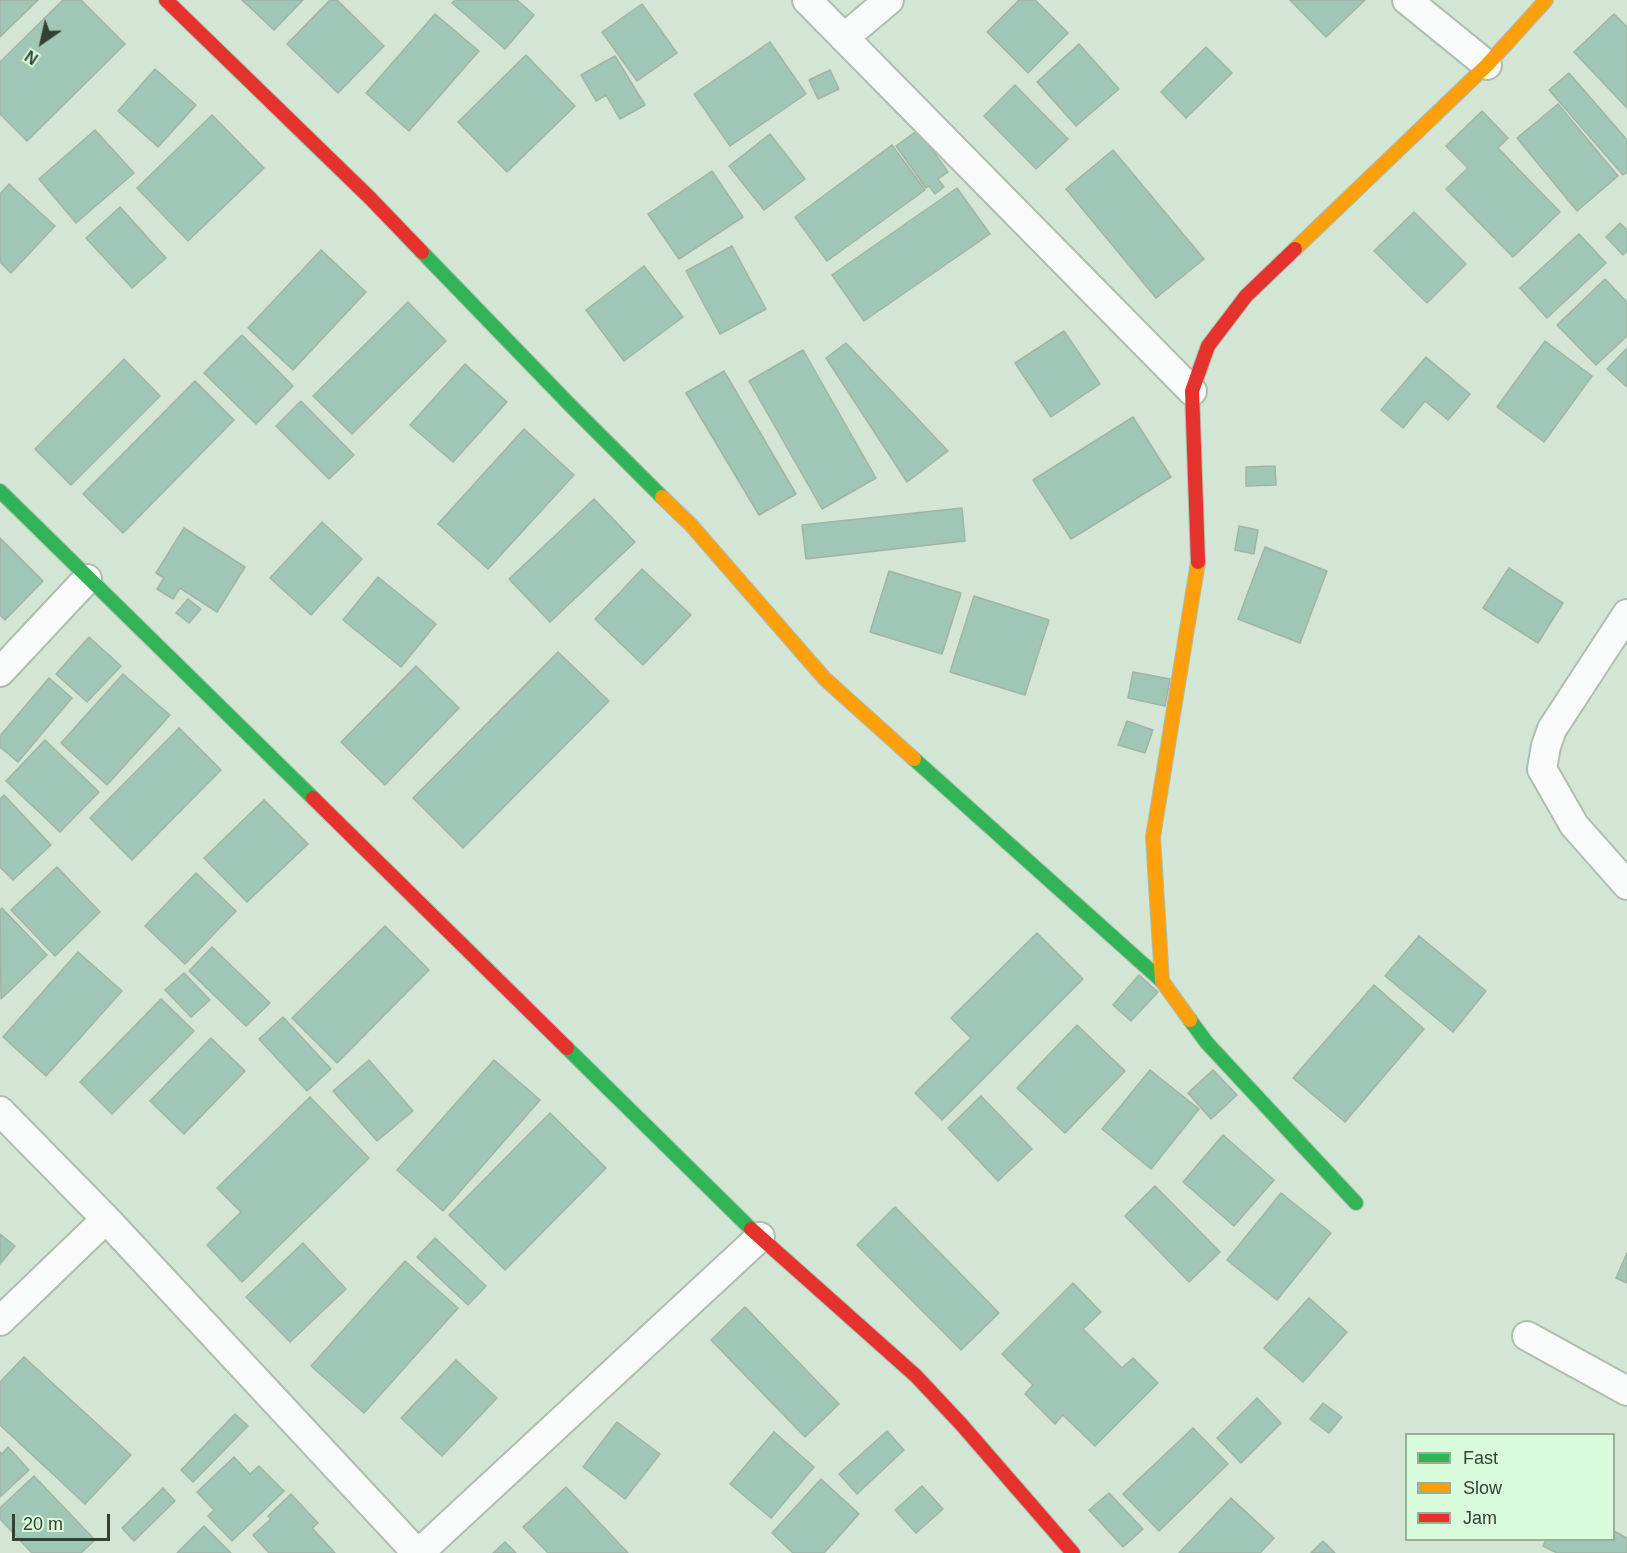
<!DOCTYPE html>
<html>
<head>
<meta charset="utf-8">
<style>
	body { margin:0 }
	#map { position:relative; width:1627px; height:1553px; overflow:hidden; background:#d3e6d4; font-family:Arial,sans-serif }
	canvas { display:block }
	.legend { position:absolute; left:1405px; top:1433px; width:210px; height:108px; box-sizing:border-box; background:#d8fcdb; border:2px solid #96b198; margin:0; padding:8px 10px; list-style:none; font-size:18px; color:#334134 }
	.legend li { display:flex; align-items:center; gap:12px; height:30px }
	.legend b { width:30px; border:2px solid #96b198 }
	.north { position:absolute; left:12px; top:12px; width:60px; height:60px; -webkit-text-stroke:4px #d8fcdb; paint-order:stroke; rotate:214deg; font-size:16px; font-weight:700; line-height:24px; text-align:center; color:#334134 }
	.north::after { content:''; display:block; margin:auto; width:21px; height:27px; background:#334134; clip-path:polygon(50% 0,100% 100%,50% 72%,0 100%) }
	.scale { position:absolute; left:12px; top:1514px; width:98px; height:27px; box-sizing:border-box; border:3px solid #334134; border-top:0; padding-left:8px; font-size:18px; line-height:21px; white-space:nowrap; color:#334134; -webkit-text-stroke:4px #d8fcdb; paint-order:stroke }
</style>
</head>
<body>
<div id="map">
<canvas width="1627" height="1553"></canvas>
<ul class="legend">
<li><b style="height:8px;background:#30b455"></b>Fast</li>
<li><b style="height:8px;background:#ff9f0a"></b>Slow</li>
<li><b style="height:8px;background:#e5322d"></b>Jam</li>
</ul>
<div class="north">N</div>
<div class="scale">20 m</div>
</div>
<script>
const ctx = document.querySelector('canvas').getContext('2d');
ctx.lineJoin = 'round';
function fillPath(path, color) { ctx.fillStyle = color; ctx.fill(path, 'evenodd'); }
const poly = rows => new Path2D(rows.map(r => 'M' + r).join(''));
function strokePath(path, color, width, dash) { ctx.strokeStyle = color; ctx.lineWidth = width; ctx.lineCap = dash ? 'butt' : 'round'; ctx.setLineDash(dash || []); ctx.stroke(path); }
const building = poly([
	[0,0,38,0,0,37,0,0],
	[63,0,81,0,125,44,27,141,0,114,0,62,63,0],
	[242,0,303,0,274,30,242,0],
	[330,0,337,0,384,46,338,93,287,44,330,0],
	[455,0,517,0,534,15,505,49,452,3,455,0],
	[1019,0,1035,0,1068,33,1028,73,987,32,1019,0],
	[1290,0,1365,0,1326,37,1290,0],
	[642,4,677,53,637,81,602,32,642,4],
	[435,14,479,51,409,131,366,93,435,14],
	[1614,14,1627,27,1627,108,1574,52,1614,14],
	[770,42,806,94,730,146,694,94,770,42],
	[1079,44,1119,89,1076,126,1037,82,1079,44],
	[1206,47,1232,73,1186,118,1161,92,1206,47],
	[526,55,575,106,507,172,458,122,526,55],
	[615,56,645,105,620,119,606,95,596,101,581,75,615,56],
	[155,69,196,105,158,147,118,111,155,69],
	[830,70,839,89,818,99,809,80,830,70],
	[1569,73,1627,140,1627,172,1623,175,1549,90,1569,73],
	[1015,85,1068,139,1036,169,984,116,1015,85],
	[1558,104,1618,176,1577,211,1517,138,1558,104],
	[1482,111,1508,138,1498,148,1560,212,1513,257,1446,189,1468,168,1446,146,1482,111],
	[212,115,264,168,188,241,137,188,212,115],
	[95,130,134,173,76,223,39,179,95,130],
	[918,130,948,172,938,179,944,187,935,194,929,186,926,188,896,146,918,130],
	[770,134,805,179,764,210,729,166,770,134],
	[892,145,925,190,827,261,795,217,892,145],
	[1113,150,1204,259,1156,298,1066,189,1113,150],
	[712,171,743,217,679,259,648,214,712,171],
	[9,184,55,226,11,273,0,262,0,194,9,184],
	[957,188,990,234,864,321,832,275,957,188],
	[120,207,166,258,132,288,86,238,120,207],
	[1414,212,1466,264,1427,303,1374,251,1414,212],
	[1620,223,1627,230,1627,251,1623,255,1606,237,1620,223],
	[1579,234,1606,263,1547,318,1520,288,1579,234],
	[732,246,766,309,720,334,686,271,732,246],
	[321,250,366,292,293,370,248,328,321,250],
	[644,266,683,317,624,361,586,310,644,266],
	[1605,279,1627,302,1627,336,1596,365,1557,325,1605,279],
	[408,302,446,341,352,434,313,396,408,302],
	[1064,331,1100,384,1051,417,1015,363,1064,331],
	[242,335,293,386,256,424,204,373,242,335],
	[1545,341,1592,376,1544,442,1497,407,1545,341],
	[846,343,948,451,907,482,826,358,846,343],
	[1627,348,1627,387,1607,369,1627,348],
	[803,350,876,478,822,509,749,381,803,350],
	[1426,357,1470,394,1448,420,1425,401,1403,428,1381,410,1426,357],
	[124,359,160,396,71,485,35,449,124,359],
	[465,364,507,402,453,462,410,425,465,364],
	[724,371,796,494,759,515,686,393,724,371],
	[195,381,234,420,123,533,83,494,195,381],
	[301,401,354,455,329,479,276,426,301,401],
	[1133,417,1171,477,1071,539,1033,480,1133,417],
	[524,429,574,475,488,569,438,524,524,429],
	[1275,466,1276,485,1246,486,1246,467,1275,466],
	[594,499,635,542,550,622,509,579,594,499],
	[962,508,965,541,806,559,802,525,962,508],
	[322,522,362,559,311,615,270,578,322,522],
	[1239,526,1258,530,1254,554,1235,550,1239,526],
	[184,528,245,567,217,612,180,588,173,599,157,589,164,578,156,573,184,528],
	[0,538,43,581,5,620,0,615,0,538],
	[1265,547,1327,571,1300,643,1238,619,1265,547],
	[1509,568,1563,603,1538,643,1483,608,1509,568],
	[642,569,691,615,643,665,595,619,642,569],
	[889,571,961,593,942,654,870,632,889,571],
	[378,577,436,624,401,667,343,620,378,577],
	[974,596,1049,620,1025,695,950,672,974,596],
	[188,599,201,609,189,623,176,613,188,599],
	[89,637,121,666,87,702,56,674,89,637],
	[558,652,609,701,463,848,413,798,558,652],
	[416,666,459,708,385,785,341,742,416,666],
	[1133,672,1170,679,1165,706,1128,698,1133,672],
	[123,674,170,715,107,785,61,743,123,674],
	[49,678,72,698,18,762,0,747,0,736,49,678],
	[1127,721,1153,730,1145,753,1118,745,1127,721],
	[179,728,221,770,132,860,90,818,179,728],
	[45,740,99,792,60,832,6,781,45,740],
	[4,795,51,845,13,880,0,867,0,799,4,795],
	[264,800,308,844,247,902,204,858,264,800],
	[57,867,100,912,55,956,11,910,57,867],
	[196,873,236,911,185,964,145,926,196,873],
	[2,908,47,955,1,999,0,910,2,908],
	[385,926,429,970,337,1063,292,1018,385,926],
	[1037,933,1083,979,942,1120,915,1093,971,1038,951,1018,1037,933],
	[1419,936,1486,991,1453,1032,1385,976,1419,936],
	[212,947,270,1003,246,1026,189,971,212,947],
	[78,952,122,991,46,1076,3,1037,78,952],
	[184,973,210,1000,191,1017,165,990,184,973],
	[1139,975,1158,992,1131,1021,1113,1005,1139,975],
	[1374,985,1424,1029,1345,1122,1293,1078,1374,985],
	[161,999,194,1031,112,1114,80,1082,161,999],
	[283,1017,331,1069,307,1091,259,1039,283,1017],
	[1077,1025,1125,1071,1065,1133,1017,1088,1077,1025],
	[211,1038,245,1071,184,1134,150,1101,211,1038],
	[369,1060,413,1111,377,1141,333,1091,369,1060],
	[494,1060,540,1100,443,1211,397,1170,494,1060],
	[1150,1070,1199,1109,1151,1169,1102,1129,1150,1070],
	[1213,1070,1237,1095,1211,1119,1188,1093,1213,1070],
	[981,1096,1032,1149,998,1181,948,1128,981,1096],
	[310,1097,369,1158,242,1282,207,1245,241,1212,217,1188,310,1097],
	[550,1113,606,1168,505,1270,449,1215,550,1113],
	[1223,1135,1274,1180,1234,1226,1183,1182,1223,1135],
	[1155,1186,1220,1252,1189,1282,1125,1216,1155,1186],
	[1281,1193,1331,1233,1277,1300,1227,1260,1281,1193],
	[895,1207,999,1313,961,1350,857,1245,895,1207],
	[0,1234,15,1246,0,1264,0,1234],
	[435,1238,486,1286,468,1305,417,1257,435,1238],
	[303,1243,346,1289,290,1342,246,1297,303,1243],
	[1627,1253,1627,1283,1616,1278,1627,1253],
	[405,1261,458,1308,364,1413,311,1366,405,1261],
	[1073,1283,1101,1312,1083,1329,1122,1368,1133,1358,1158,1383,1095,1446,1063,1415,1055,1424,1025,1394,1033,1385,1002,1354,1073,1283],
	[1309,1298,1347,1332,1303,1382,1264,1348,1309,1298],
	[745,1307,839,1404,805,1437,711,1340,745,1307],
	[24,1357,131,1455,85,1504,0,1425,0,1382,24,1357],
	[456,1360,497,1398,442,1456,401,1418,456,1360],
	[1257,1398,1281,1423,1241,1463,1217,1438,1257,1398],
	[1323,1403,1342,1417,1329,1433,1310,1419,1323,1403],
	[235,1414,248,1426,193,1482,181,1470,235,1414],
	[617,1422,660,1454,625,1499,583,1467,617,1422],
	[1193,1428,1228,1464,1159,1531,1123,1494,1193,1428],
	[887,1431,904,1450,857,1494,839,1474,887,1431],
	[774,1432,814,1467,771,1518,730,1484,774,1432],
	[8,1447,29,1470,0,1497,0,1452,2,1454,8,1447],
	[234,1457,250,1474,259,1466,284,1491,232,1541,208,1516,214,1510,197,1492,234,1457],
	[34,1476,95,1540,81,1553,32,1553,0,1519,0,1508,34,1476],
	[821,1479,859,1514,824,1553,793,1553,772,1533,821,1479],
	[922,1486,943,1509,916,1533,895,1510,922,1486],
	[566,1487,628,1553,548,1553,523,1527,566,1487],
	[163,1488,175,1501,134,1541,122,1528,163,1488],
	[1109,1493,1143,1529,1123,1547,1089,1510,1109,1493],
	[291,1494,318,1523,312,1528,335,1553,269,1553,253,1535,271,1519,268,1516,291,1494],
	[1231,1498,1274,1538,1260,1553,1179,1553,1231,1498],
	[204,1526,231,1553,177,1553,204,1526],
	[1614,1531,1627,1538,1627,1553,1557,1553,1543,1546,1546,1540,1614,1540,1614,1531],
	[1323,1541,1335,1553,1311,1553,1323,1541],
	[505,1542,516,1553,493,1553,505,1542]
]);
fillPath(building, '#a0c7b5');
strokePath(building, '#a2b3a7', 1.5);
const street = poly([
	[807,0,1192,391],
	[1407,0,1487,65],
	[844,38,889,0],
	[1627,614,1552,729,1546,746,1542,769,1574,825,1627,885],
	[0,672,87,579],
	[0,1111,106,1219,417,1553],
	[0,1321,106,1219],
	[1527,1336,1627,1391],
	[419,1553,760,1237]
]);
const fast = poly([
	[422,252,569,404,662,497],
	[0,491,313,798],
	[914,759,1162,981],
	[1190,1020,1207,1043,1356,1203],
	[567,1048,751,1229]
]);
const slow = poly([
	[1295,249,1487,65,1546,0],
	[662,497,691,525,825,679,914,759],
	[1190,1020,1162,981,1153,837,1198,562]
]);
const jam = poly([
	[166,0,370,198,422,252],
	[1198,562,1192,391,1208,346,1246,296,1295,249],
	[313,798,567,1048],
	[751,1229,916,1376,961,1424,1073,1553]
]);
strokePath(street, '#aebdaf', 32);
strokePath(fast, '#aebdaf', 16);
strokePath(slow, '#aebdaf', 16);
strokePath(jam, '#aebdaf', 16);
strokePath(street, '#f8fbf9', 28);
strokePath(fast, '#30b455', 14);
strokePath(slow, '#ff9f0a', 14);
strokePath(jam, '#e5322d', 14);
</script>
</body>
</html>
